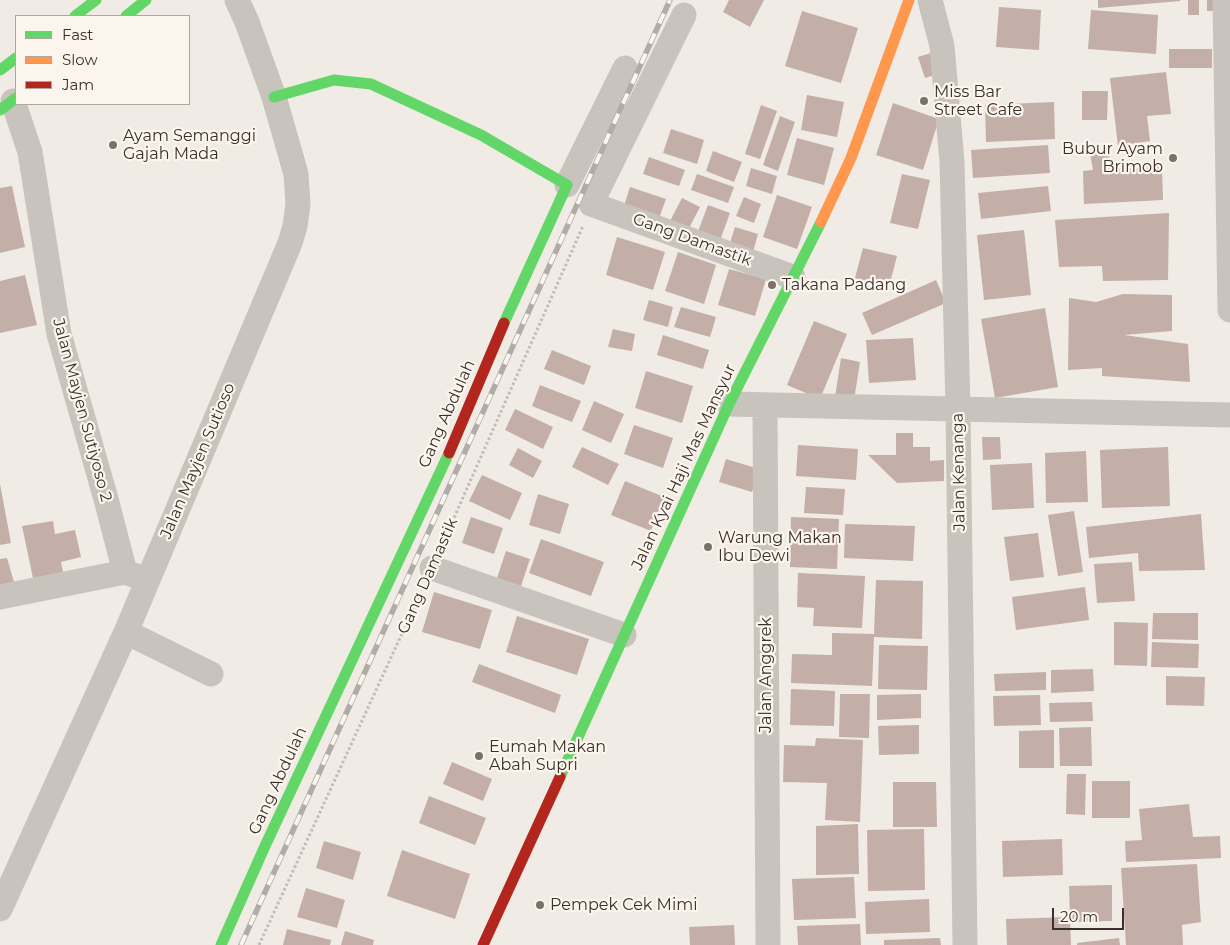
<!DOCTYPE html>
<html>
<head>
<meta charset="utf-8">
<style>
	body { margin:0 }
	#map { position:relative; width:1230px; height:945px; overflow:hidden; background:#f0ebe5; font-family:Montserrat,sans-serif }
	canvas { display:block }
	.legend { position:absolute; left:15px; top:15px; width:175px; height:90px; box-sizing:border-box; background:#fbf5ee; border:1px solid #aea6a0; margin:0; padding:6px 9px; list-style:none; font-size:15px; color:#3b302b }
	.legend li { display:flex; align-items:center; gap:10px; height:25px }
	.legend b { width:25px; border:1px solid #aea6a0 }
	.scale { position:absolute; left:1052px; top:908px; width:72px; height:22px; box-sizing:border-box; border:2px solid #3b302b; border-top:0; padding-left:6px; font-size:15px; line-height:18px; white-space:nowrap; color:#3b302b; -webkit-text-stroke:4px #fbf5ee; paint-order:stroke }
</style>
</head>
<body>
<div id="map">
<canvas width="1230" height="945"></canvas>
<ul class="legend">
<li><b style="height:6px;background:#63d668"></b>Fast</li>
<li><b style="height:6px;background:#ff974d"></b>Slow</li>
<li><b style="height:6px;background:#b3261e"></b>Jam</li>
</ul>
<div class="scale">20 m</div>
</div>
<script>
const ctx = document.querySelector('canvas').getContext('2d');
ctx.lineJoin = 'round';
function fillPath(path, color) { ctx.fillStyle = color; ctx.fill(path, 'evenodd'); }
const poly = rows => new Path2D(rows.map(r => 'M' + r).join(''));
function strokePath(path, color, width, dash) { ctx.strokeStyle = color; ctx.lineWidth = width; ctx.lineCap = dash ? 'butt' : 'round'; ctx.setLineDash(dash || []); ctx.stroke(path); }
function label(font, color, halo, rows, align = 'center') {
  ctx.font = font + ' Montserrat,sans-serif'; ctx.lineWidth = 4.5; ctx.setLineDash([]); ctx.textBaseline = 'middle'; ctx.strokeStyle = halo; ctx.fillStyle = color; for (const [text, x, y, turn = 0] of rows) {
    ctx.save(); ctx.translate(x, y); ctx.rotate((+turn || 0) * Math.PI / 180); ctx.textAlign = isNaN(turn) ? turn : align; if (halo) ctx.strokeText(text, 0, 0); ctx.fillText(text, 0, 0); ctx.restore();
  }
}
fillPath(poly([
	[729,0,764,0,750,27,723,12],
	[1098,0,1180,0,1180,1,1098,8],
	[1188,0,1199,0,1199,15,1188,15],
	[1207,0,1217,0,1217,11,1207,11],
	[999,7,1041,10,1039,50,996,47],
	[1091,10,1158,15,1156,54,1088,49],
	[802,11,858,28,841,83,785,66],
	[1169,49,1212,49,1212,68,1169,68],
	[934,52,941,73,925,78,918,57],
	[1166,72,1171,114,1147,116,1150,141,1118,146,1110,78],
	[1082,91,1108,91,1107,120,1082,120],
	[807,95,844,102,837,137,801,130],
	[1054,102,1055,139,986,142,985,105],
	[893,103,939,119,923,170,876,155],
	[761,105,777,111,760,159,745,154],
	[780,116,795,122,778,171,763,165],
	[671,129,704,140,697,164,663,153],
	[797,138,834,148,824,185,787,175],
	[1048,145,1050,173,973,178,971,150],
	[713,151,742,162,734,182,706,171],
	[1109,152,1111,169,1162,167,1163,200,1084,204,1083,171,1093,170,1090,154],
	[649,157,685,170,679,186,643,174],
	[751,168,777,176,772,194,746,186],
	[697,174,734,187,728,203,691,190],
	[902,174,930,180,918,229,890,223],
	[12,186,25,247,0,253,0,188],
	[1048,186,1051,211,981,219,978,193],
	[630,187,666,199,659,218,624,206],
	[777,195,812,207,797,249,763,237],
	[744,197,761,204,754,223,736,216],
	[682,198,700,207,687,232,669,223],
	[708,205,730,213,719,243,697,234],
	[1169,213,1168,280,1103,281,1102,266,1059,267,1055,220],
	[735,227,758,234,753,252,729,246],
	[1024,230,1031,295,984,300,977,235],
	[617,237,665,252,653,290,606,275],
	[863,248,897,256,889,287,855,278],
	[678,252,716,265,704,304,665,291],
	[729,269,766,279,755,316,718,305],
	[25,275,37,325,0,333,0,281],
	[936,280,946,303,872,335,862,313],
	[1123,294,1172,295,1172,331,1124,335,1188,344,1190,382,1102,376,1102,368,1068,370,1069,298,1096,302],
	[649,300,673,307,668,327,643,320],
	[681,307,716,317,710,337,674,327],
	[1045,308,1058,387,995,398,981,319],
	[814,321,847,334,820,399,787,385],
	[613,329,635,334,632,351,608,347],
	[663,335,709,350,703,369,657,355],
	[913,338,916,380,869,383,866,340],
	[552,350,591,366,584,385,544,369],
	[841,358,860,362,854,400,835,397],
	[646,371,693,386,682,423,635,408],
	[540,385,581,401,572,422,532,406],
	[594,401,624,414,611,443,582,430],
	[515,409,553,427,543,449,505,430],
	[634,425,673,438,663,468,624,454],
	[896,433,913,433,913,447,930,447,930,461,944,460,944,481,897,483,868,455,896,455],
	[982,437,1000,437,1001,459,983,460],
	[798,445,858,449,856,480,796,476],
	[582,447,619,464,608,485,572,467],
	[1168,447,1170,506,1102,508,1100,450],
	[518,448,542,461,533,478,509,465],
	[1086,451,1088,502,1046,503,1045,453],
	[726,459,759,469,752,492,719,482],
	[1032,463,1034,508,992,510,990,465],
	[482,475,522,493,510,520,469,501],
	[625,481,664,497,651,531,611,515],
	[0,484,11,543,0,545],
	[806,487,845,489,843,515,804,513],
	[538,494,569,504,560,534,529,525],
	[1074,511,1083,572,1058,576,1048,515],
	[1201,514,1205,570,1139,571,1138,553,1089,558,1086,527],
	[471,517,503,528,494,554,462,543],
	[791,517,839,519,837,569,790,567],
	[53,521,55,534,75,530,81,557,61,562,64,577,34,583,22,526],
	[845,524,915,526,913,561,844,558],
	[1038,533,1044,577,1010,581,1004,537],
	[541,539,604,562,591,596,529,573],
	[506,551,530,559,521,586,497,578],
	[7,558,14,582,0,585,0,559],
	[1132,562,1135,601,1097,603,1094,564],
	[798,573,865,576,862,628,813,626,814,608,797,607],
	[876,580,923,581,922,639,874,637,872,686,791,683,792,654,832,655,832,633,874,634],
	[1085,587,1089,620,1016,630,1012,597],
	[434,592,492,610,480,649,422,632],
	[1153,613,1198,613,1198,640,1152,639],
	[517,616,589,639,577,675,506,652],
	[1114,622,1148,623,1147,666,1114,665],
	[1152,642,1199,644,1198,668,1151,667],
	[879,645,928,646,927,690,878,689],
	[479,664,561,695,555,713,472,682],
	[1093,669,1094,691,1051,693,1051,670],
	[1046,672,1046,690,995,691,994,674],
	[1166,676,1205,677,1204,706,1166,705],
	[791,689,835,691,834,726,790,725],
	[840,694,870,694,869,738,839,737],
	[921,694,921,718,877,720,877,695],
	[1040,695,1041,725,994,726,993,696],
	[1092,702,1093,721,1050,722,1049,703],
	[919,725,919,754,879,755,878,726],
	[1091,727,1092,766,1060,766,1059,728],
	[1054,730,1054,768,1019,768,1019,731],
	[816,738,863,740,860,822,825,820,827,783,783,782,784,745,815,746],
	[452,762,492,779,483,801,443,784],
	[1067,774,1086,774,1085,815,1066,814],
	[1092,781,1130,781,1130,818,1092,818],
	[893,782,936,782,937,827,893,827],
	[429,796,486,818,475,845,419,823],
	[1189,804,1193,837,1220,836,1221,858,1126,862,1125,841,1142,840,1139,809],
	[858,824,859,874,816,875,816,826],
	[924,829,925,890,868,891,867,830],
	[1062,839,1063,875,1003,877,1002,841],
	[324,841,361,852,353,880,316,868],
	[402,850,470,874,455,919,387,896],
	[1197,864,1201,922,1182,925,1183,945,1126,945,1121,868],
	[854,877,856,918,794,920,792,879],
	[1112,885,1112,921,1070,922,1071,945,1007,945,1006,919,1070,917,1069,886],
	[306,888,345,900,337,928,297,917],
	[929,899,930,932,866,934,865,902],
	[860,924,861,945,798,945,797,926],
	[734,925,735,945,690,945,689,927],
	[287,929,331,940,330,945,283,945],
	[345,931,374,940,373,945,341,945],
	[940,938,941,945,884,945,884,940],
	[1119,938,1120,945,1077,945,1077,943]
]), '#c3afa7');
strokePath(poly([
	[442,545,583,226],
	[259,945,422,590]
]), '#c2bbb6', 3, [2.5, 2.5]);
strokePath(poly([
	[930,0,942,46,952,162,958,409,965,945],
	[1225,0,1230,310],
	[684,15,591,204,793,277],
	[13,101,30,152,59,334,106,499,125,572],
	[567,185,625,68],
	[729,404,1230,415],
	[765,405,768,945],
	[432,568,624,635],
	[0,597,125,572,139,577],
	[126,632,211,674],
	[0,909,126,632,290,243,295,226,298,204,296,174,274,97,247,22,237,0]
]), '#c9c3be', 25);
strokePath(poly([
	[75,16,96,0],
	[126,16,146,0],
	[0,70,16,58],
	[274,97,334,80,371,84,481,135,567,185,504,323],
	[0,110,16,98],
	[560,777,729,404,821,222],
	[221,945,265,846,449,453]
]), '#63d668', 11);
strokePath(poly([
	[821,222,851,158,909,0]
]), '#ff974d', 11);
strokePath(poly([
	[449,453,504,323],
	[483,945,560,777]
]), '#b3261e', 11);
const rail = poly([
	[241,945,670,0]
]);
strokePath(rail, '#b1aca8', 5.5);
strokePath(rail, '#fbf5ee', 4, [11]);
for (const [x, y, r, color] of [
	[924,101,5,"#7a716c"],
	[113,145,5,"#7a716c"],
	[1173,158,5,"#7a716c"],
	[772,285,5,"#7a716c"],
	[708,547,5,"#7a716c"],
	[479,756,5,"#7a716c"],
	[540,905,5,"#7a716c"]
]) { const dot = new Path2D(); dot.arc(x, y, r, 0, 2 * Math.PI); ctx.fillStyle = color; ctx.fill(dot); strokePath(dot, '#fbf5ee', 2); }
label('16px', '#3b302b', '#fbf5ee', [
	["Miss Bar",934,92],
	["Street Cafe",934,110],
	["Ayam Semanggi",123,136],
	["Gajah Mada",123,154],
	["Bubur Ayam",1163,149,"right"],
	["Brimob",1163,167,"right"],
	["Takana Padang",782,285],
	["Warung Makan",718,538],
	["Ibu Dewi",718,556],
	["Eumah Makan",489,747],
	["Abah Supri",489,765],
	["Pempek Cek Mimi",550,905]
], 'left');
label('16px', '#3b302b', '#fbf5ee', [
	["Gang Damastik",692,240,20],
	["Jalan Mayjen Sutiyoso 2",82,410,75],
	["Gang Abdulah",447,414,-66],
	["Jalan Mayjen Sutioso",198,461,-67],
	["Jalan Kyai Haji Mas Mansyur",684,467,-65],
	["Jalan Kenanga",959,472,-91],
	["Gang Damastik",428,576,-66],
	["Jalan Anggrek",766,675,-90],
	["Gang Abdulah",278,781,-65]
]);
</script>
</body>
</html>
